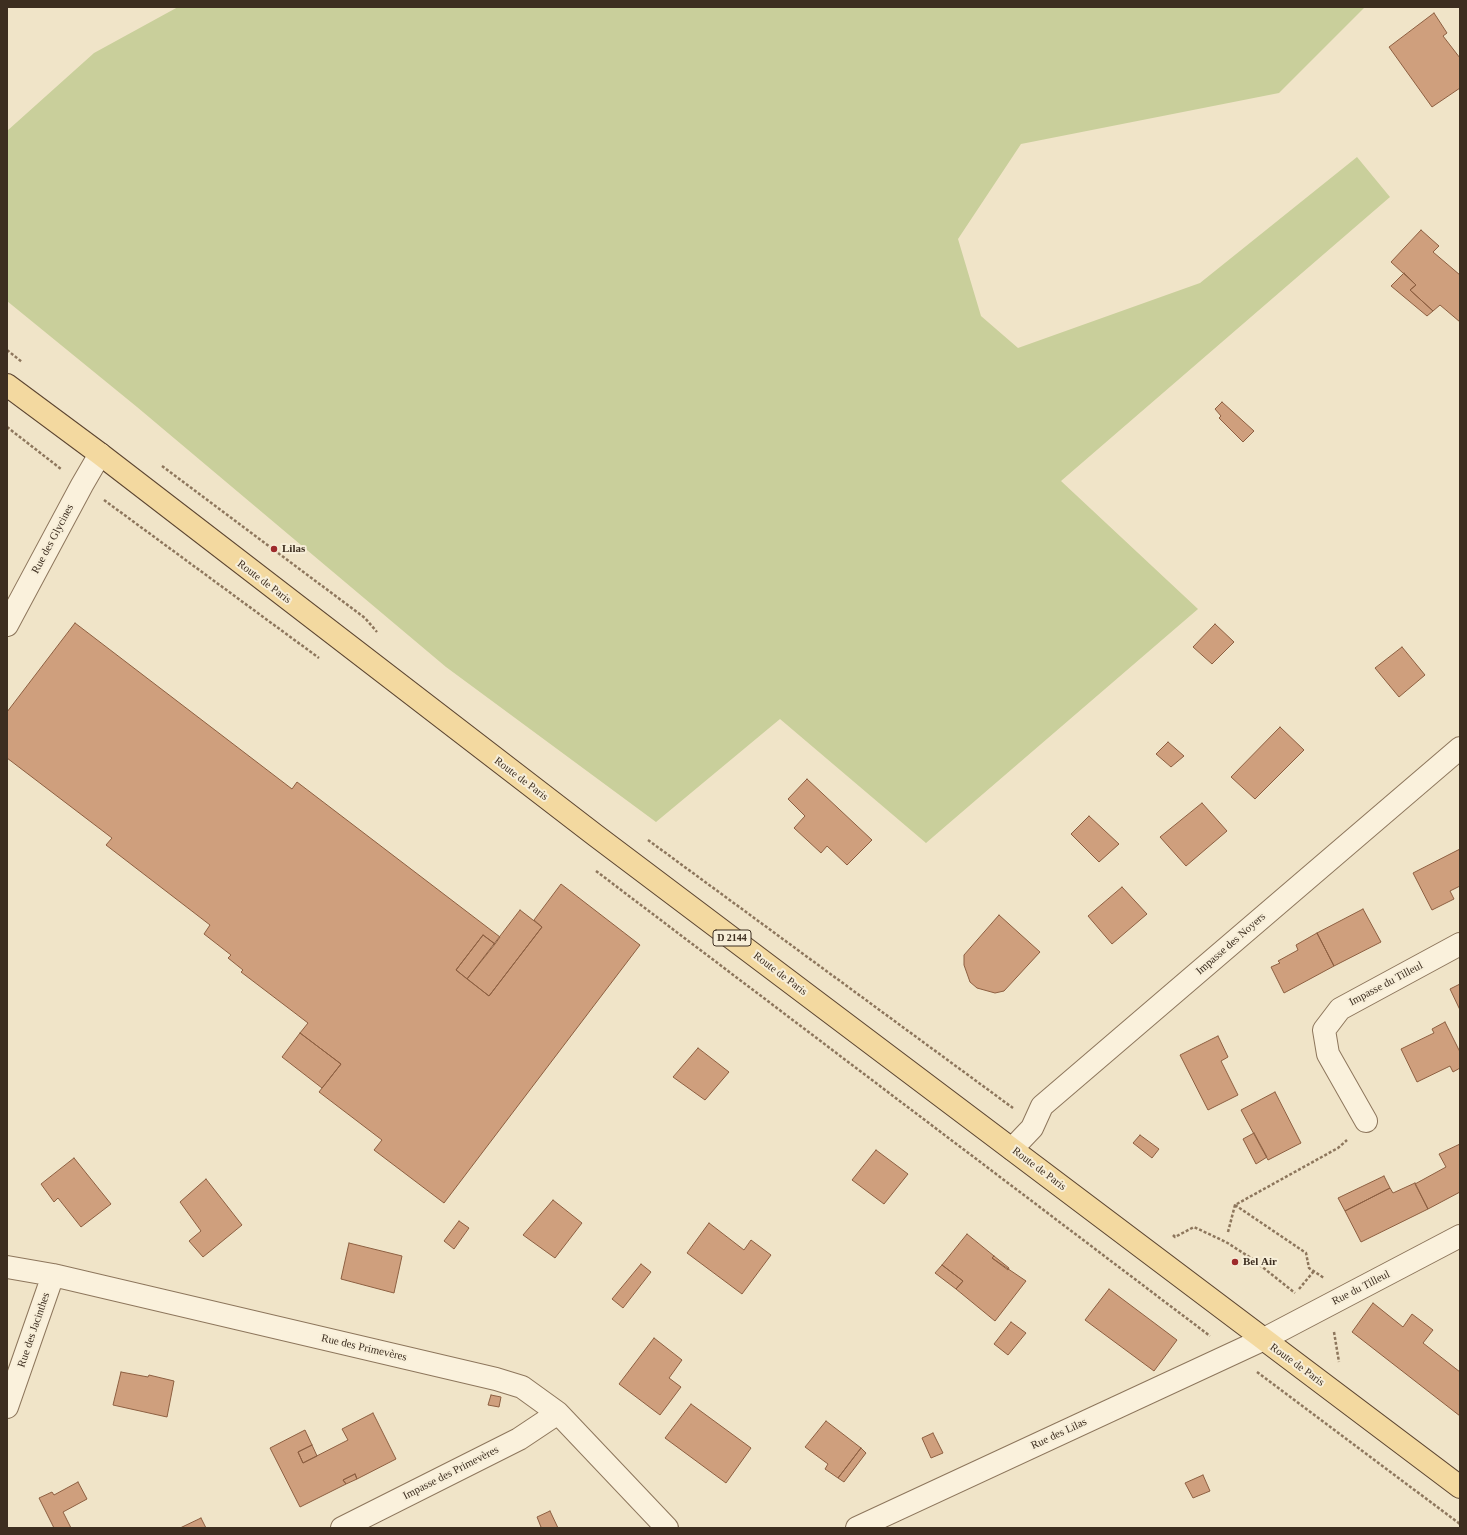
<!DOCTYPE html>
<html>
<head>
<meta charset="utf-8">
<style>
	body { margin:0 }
	#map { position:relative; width:1467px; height:1535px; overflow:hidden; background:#f0e4c8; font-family:Georgia,serif }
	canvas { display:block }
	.frame { position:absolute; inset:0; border:8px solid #3d2e20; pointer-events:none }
</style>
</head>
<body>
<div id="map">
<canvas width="1467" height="1535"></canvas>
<div class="frame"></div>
</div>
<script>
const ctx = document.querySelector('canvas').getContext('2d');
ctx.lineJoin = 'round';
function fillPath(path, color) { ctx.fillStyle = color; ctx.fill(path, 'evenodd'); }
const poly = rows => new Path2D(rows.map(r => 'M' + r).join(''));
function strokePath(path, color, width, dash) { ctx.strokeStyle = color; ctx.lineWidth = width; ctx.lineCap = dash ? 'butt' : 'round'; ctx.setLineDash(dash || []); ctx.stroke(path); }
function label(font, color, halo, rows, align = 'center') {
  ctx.font = font + ' Georgia,serif'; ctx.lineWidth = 4; ctx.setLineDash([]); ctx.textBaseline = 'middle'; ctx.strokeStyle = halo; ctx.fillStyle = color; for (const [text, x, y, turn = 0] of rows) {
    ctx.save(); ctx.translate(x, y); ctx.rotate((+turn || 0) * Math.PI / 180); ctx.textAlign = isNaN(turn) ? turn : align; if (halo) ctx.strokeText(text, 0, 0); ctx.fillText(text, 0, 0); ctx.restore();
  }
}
fillPath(poly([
	[178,7,1365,7,1279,93,1021,144,958,239,981,316,1018,348,1200,283,1357,157,1390,197,1061,481,1198,609,926,843,780,719,656,822,446,667,137,407,7,301,7,131,94,53]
]), '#c9cf9b');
const building = poly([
	[1434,13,1447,33,1443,36,1460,58,1460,88,1432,107,1389,47,1434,13],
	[1421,230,1439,246,1433,252,1460,275,1460,322,1440,305,1433,311,1410,290,1416,285,1391,262,1421,230],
	[1404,273,1416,285,1410,290,1433,311,1427,316,1391,286,1404,273],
	[1222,402,1254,431,1243,442,1219,418,1221,416,1215,409,1222,402],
	[75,623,292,789,297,782,500,937,495,944,483,935,456,970,489,996,542,927,534,920,561,884,640,945,444,1203,374,1150,382,1140,319,1092,341,1064,300,1033,308,1023,241,972,243,970,228,958,231,955,204,934,210,925,106,845,112,838,7,758,7,712,75,623],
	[1215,624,1234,642,1212,664,1193,647,1215,624],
	[1402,647,1425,675,1399,697,1375,668,1402,647],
	[1280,727,1304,750,1255,799,1231,777,1280,727],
	[1168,742,1184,756,1171,767,1156,754,1168,742],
	[807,779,872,840,847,865,827,846,821,853,794,828,805,816,788,799,807,779],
	[1202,803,1227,831,1186,866,1160,837,1202,803],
	[1089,816,1119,844,1099,862,1071,834,1089,816],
	[1460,849,1460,886,1450,891,1454,899,1432,910,1413,873,1460,849],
	[1122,887,1147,914,1112,944,1088,916,1122,887],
	[1363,909,1381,942,1334,966,1317,933,1363,909],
	[520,910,542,927,489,996,467,979,520,910],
	[999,915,1040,952,1004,991,995,993,977,988,970,982,964,965,964,955,999,915],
	[1317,933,1334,966,1284,993,1271,967,1280,963,1278,961,1298,950,1296,945,1317,933],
	[483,935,495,944,467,979,456,970,483,935],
	[1460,984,1460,1010,1450,989,1460,984],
	[1445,1022,1460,1052,1460,1068,1453,1072,1450,1066,1417,1082,1401,1049,1434,1033,1432,1029,1445,1022],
	[300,1033,341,1064,322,1088,282,1057,300,1033],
	[1218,1036,1228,1057,1221,1061,1238,1095,1208,1110,1180,1055,1218,1036],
	[698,1048,729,1072,705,1100,673,1077,698,1048],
	[1275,1092,1301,1143,1268,1160,1241,1110,1275,1092],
	[1254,1133,1267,1157,1256,1164,1243,1139,1254,1133],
	[1140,1135,1159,1149,1152,1158,1133,1143,1140,1135],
	[1460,1144,1460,1192,1428,1209,1415,1184,1446,1167,1439,1154,1460,1144],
	[876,1150,908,1174,884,1204,852,1180,876,1150],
	[74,1158,111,1204,81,1227,58,1198,54,1202,41,1184,74,1158],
	[1384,1176,1390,1188,1345,1211,1338,1198,1384,1176],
	[206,1179,242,1225,203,1257,189,1241,201,1231,180,1202,206,1179],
	[1415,1183,1428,1209,1361,1242,1345,1211,1390,1188,1393,1193,1415,1183],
	[553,1200,582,1223,555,1258,523,1235,553,1200],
	[459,1221,469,1228,454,1249,444,1241,459,1221],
	[709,1223,744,1250,751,1240,771,1255,742,1294,687,1253,709,1223],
	[967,1234,994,1256,992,1258,1026,1281,995,1321,956,1289,963,1281,942,1265,967,1234],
	[349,1243,402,1256,394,1293,341,1279,349,1243],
	[994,1256,1009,1268,1008,1270,992,1258,994,1256],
	[641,1264,651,1272,623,1308,612,1299,641,1264],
	[942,1265,963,1281,956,1289,935,1273,942,1265],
	[1109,1289,1177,1340,1154,1371,1085,1320,1109,1289],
	[1373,1303,1403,1327,1412,1314,1433,1330,1423,1343,1460,1372,1460,1416,1352,1332,1373,1303],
	[1011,1322,1026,1333,1008,1355,994,1344,1011,1322],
	[654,1338,682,1360,669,1378,681,1387,660,1415,619,1384,654,1338],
	[121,1372,148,1377,149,1375,174,1381,167,1417,113,1405,121,1372],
	[491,1395,501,1397,499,1407,488,1405,491,1395],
	[691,1404,751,1448,726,1483,665,1438,691,1404],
	[373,1413,396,1459,357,1479,355,1474,343,1480,346,1484,300,1507,270,1448,305,1430,312,1445,298,1452,303,1463,348,1440,342,1429,373,1413],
	[826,1421,861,1448,838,1478,825,1469,828,1464,805,1447,826,1421],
	[933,1433,943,1453,931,1458,922,1438,933,1433],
	[312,1445,317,1456,303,1463,298,1452,312,1445],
	[861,1448,866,1453,844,1482,838,1478,861,1448],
	[355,1474,357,1479,346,1484,343,1480,355,1474],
	[1203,1475,1210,1491,1193,1498,1185,1483,1203,1475],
	[78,1482,87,1499,63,1512,71,1528,54,1528,39,1498,52,1492,54,1495,78,1482],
	[550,1511,558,1528,539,1528,541,1527,537,1517,550,1511],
	[201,1518,206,1528,180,1528,201,1518]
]);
fillPath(building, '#cf9f7d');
strokePath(building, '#8d5f41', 1);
const minor = poly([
	[7,625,82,485,100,454],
	[1366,1121,1328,1054,1324,1030,1340,1009,1460,944],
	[1012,1149,1032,1128,1042,1106,1460,748],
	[7,1267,53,1275,496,1379,522,1387,558,1413,667,1528],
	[7,1407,53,1275],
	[342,1528,519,1439,558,1413],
	[857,1528,1262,1340,1460,1236]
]);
const major = poly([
	[7,385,100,454,595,835,1460,1487]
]);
strokePath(minor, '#8d765c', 24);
strokePath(major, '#5b4430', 24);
strokePath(poly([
	[7,350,22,362],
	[7,427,61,469],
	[162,466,365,618,377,632],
	[104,500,319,658],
	[648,840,1013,1108],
	[596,871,1210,1336],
	[1235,1205,1306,1253,1309,1268,1324,1278],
	[1228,1232,1235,1205,1338,1148,1347,1140],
	[1173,1235,1175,1237,1194,1227,1226,1242,1251,1258,1295,1293],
	[1299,1289,1314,1271],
	[1334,1332,1339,1362],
	[1257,1372,1460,1524]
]), '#8d765c', 2.5, [3, 2]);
strokePath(minor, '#faf1dc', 22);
strokePath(major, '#f3d9a0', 22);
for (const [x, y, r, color] of [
	[274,549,4,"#9e2a2b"],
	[1235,1262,4,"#9e2a2b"]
]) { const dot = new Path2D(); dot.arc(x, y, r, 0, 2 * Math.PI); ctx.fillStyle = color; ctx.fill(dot); strokePath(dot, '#f7eed8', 1.5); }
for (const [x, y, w] of [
	[732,938,38]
]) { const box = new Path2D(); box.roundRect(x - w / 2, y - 8, w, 16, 3); ctx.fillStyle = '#f7eed8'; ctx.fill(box); strokePath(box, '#3d2e20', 1); }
label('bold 10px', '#3d2e20', null, [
	["D 2144",732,938]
]);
label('11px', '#3d2e20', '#f7eed8', [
	["Rue des Glycines",53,539,-62],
	["Route de Paris",264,582,37],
	["Route de Paris",521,779,37],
	["Impasse des Noyers",1231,944,-41],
	["Route de Paris",780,974,37],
	["Impasse du Tilleul",1386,984,-28],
	["Route de Paris",1039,1169,37],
	["Rue du Tilleul",1361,1288,-27],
	["Rue des Jacinthes",34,1330,-71],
	["Rue des Primevères",364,1348,13],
	["Route de Paris",1297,1365,36],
	["Rue des Lilas",1059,1434,-25],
	["Impasse des Primevères",451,1473,-27]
]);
label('bold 11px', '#3d2e20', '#f7eed8', [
	["Lilas",282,549],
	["Bel Air",1243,1262]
], 'left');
</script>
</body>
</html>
